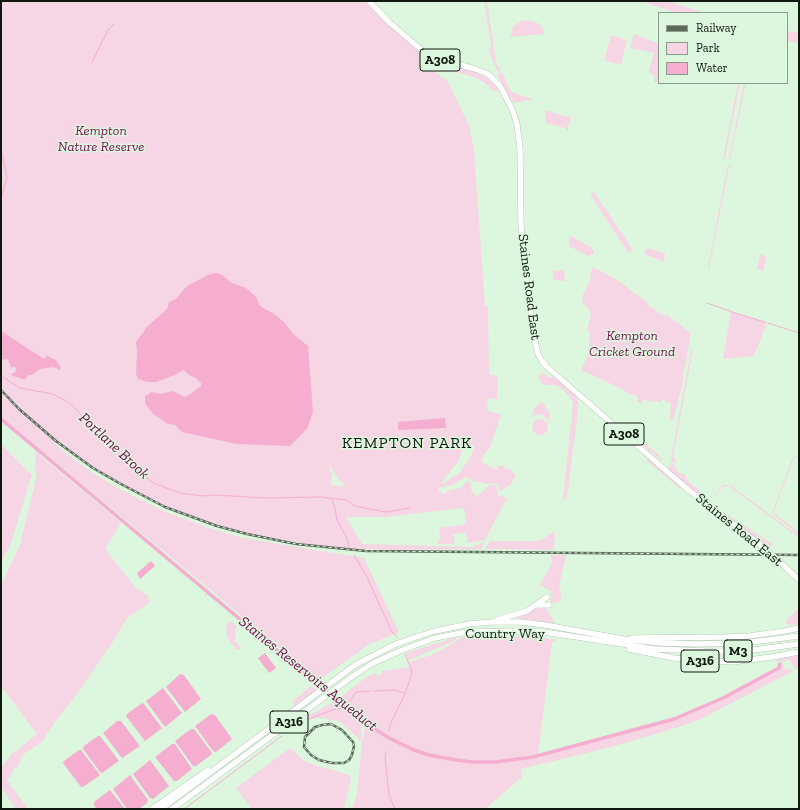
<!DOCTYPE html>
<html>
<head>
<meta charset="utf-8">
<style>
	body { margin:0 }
	#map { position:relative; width:800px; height:810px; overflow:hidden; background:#ddf7de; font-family:"Zilla Slab",serif }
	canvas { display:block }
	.frame { position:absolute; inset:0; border:2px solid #101910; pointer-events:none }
	.legend { position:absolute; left:658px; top:12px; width:130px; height:72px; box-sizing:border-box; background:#ddf7de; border:1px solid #8b9e8c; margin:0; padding:5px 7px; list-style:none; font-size:12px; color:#101910 }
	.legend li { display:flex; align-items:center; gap:8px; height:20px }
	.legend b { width:20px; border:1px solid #8b9e8c }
</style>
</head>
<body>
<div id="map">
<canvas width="800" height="810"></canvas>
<div class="frame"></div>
<ul class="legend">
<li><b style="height:5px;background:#5b6a5b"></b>Railway</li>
<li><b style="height:11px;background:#f6d5e4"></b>Park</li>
<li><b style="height:11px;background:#f5add0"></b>Water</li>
</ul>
</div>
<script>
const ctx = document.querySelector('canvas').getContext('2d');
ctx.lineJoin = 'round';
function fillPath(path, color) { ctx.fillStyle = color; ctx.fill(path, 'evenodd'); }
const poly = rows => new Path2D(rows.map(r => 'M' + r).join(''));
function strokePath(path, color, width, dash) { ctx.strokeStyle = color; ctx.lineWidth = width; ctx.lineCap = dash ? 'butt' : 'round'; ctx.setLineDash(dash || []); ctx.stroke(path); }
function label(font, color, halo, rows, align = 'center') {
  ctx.font = font + ' "Zilla Slab",serif'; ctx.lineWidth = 3; ctx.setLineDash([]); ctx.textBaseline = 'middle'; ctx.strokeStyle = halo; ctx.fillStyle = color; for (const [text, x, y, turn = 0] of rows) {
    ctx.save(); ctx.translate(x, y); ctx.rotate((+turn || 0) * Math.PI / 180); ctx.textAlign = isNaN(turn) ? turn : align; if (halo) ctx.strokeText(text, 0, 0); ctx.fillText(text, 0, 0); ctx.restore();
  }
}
fillPath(poly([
	[1,1,369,1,424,52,424,55,434,61,471,70,488,79,495,85,499,91,493,91,489,86,477,78,446,69,445,67,442,67,422,58,421,61,447,81,453,92,469,126,474,150,485,306,488,306,489,374,498,377,497,399,487,398,488,411,501,414,490,448,484,454,481,462,497,470,499,465,502,466,504,465,505,469,510,469,516,476,511,484,499,492,499,486,497,483,490,484,473,481,466,477,453,485,439,488,439,491,443,494,448,491,461,488,468,480,471,483,471,490,476,495,476,498,489,485,497,486,498,495,507,498,485,540,468,543,466,533,453,534,455,544,437,544,441,538,439,528,466,524,464,508,385,517,346,517,362,544,472,547,485,542,481,549,392,550,331,548,247,534,217,526,165,507,119,483,93,468,56,442,55,444,87,469,119,489,161,510,214,530,243,538,364,558,399,632,368,645,318,681,206,586,38,448,35,448,1,419],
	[465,444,475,446,470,458,461,470,462,471,446,482,440,484,458,462],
	[328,462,334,473,345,486,331,485,332,472,330,472],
	[484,1,487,1,496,62,501,71,498,72,491,57,491,54,489,52,491,44],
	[640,1,667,1,705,13,677,13],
	[526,20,538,23,542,27,544,34,510,37,513,27,521,21],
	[790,31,799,33,799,43,788,41,787,33,789,33],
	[634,34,659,44,659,75,658,82,654,82,655,76,652,75,649,71,654,53,638,49,637,50,631,48,630,47],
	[611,35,627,40,621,65,604,60],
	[502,72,511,92,533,99,515,103,512,101,497,75],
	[738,83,740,83,725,158,723,159],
	[744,83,746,83,730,159,729,159],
	[545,110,561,115,562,116,571,117,571,119,570,124,568,125,568,130,567,131,565,128,546,123,547,122,545,121,546,115],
	[729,165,732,166,729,167,709,269,708,268,727,168],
	[594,192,633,250,629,254,590,194],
	[569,235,591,247,594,251,594,254,588,256,569,246],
	[647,248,665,253,664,262,644,254],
	[760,254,767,257,763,271,757,269],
	[593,267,601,271,617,280,648,303,648,305,661,314,664,316,667,315,682,326,685,329,690,333,690,331,691,332,686,362,684,369,683,381,673,421,669,418,671,407,670,403,665,402,665,400,662,400,661,402,654,401,649,403,649,401,643,399,641,403,637,402,638,398,634,395,631,395,618,387,581,370,589,353,590,332,587,331,591,312,582,302,583,294,591,279,590,273],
	[564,270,565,281,553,280,553,271],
	[731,311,767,323,754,356,723,359],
	[693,349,673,456,676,461,675,463,672,462,671,458,691,350],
	[541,372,549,377,554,377,574,393,578,401,577,419,567,497,563,501,573,403,570,397,561,388,555,385,545,385,541,383,539,379],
	[542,402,549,412,550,424,547,419,543,415,537,414,532,417,534,408],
	'532 427a8 8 0 1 1 16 0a8 8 0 1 1-16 0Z',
	[631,431,664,460,661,460,630,435],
	[1,444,25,468,25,470,32,474,11,544,1,561],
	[36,452,121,523,105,549,136,588,148,596,149,603,127,618,114,640,77,694,54,723,42,742,21,756,21,761,16,768,13,769,12,775,7,779,7,780,28,809,16,809,1,787,1,768,14,751,18,751,17,750,37,734,1,686,1,585,20,545,37,475,35,472],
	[795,456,799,458,796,457,794,458,774,511,775,514,799,532,796,536,729,486,723,487,711,499,723,485,730,485,796,534,797,533,774,515,773,511,793,457],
	[648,458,681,487,679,488,647,461],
	[670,463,672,463,679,473,685,475,687,480,707,497,706,498,704,499,668,470],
	[725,513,772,544,770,549,724,515],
	[555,531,554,550,485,549,490,541,536,541,543,539],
	[551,555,565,555,566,557,559,585,561,593,560,601,554,603,551,602,551,591,540,585,552,563],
	[537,606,546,608,555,623,513,618],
	[799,607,799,624,788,625,786,623,787,620],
	[229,622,232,622,237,626,235,632,236,637,235,640,241,648,237,650,227,637,226,626],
	[493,635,556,639,555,641,552,642,538,755,674,719,723,698,779,668,780,664,781,663,786,670,791,669,793,671,701,719,679,727,611,747,521,769,522,777,485,809,352,809,357,794,362,742,366,722,363,721,361,730,361,741,339,721,323,718,306,717,332,703,368,676,375,673,378,676,381,675,382,671,410,667,409,662,432,655,463,637],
	[457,637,455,640,443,646,409,660,406,653],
	[799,654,799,668,795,670,790,660,777,662,776,660],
	[311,686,317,690,295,707,293,705,293,701],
	[290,748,302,759,308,763,349,775,351,778,349,788,344,809,249,809,251,808,236,788]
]), '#f6d5e4');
fillPath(poly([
	[217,273,222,275,232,283,246,288,256,297,260,306,274,314,284,322,293,334,308,346,313,412,307,429,290,446,237,444,182,432,175,425,168,424,153,414,145,403,145,396,152,392,161,394,172,391,185,397,192,393,201,386,201,383,196,378,189,375,184,370,175,375,156,382,147,382,138,379,136,374,137,352,136,342,147,327,167,309,169,302,176,299,187,286,210,274],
	[1,331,44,359,47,356,56,360,58,364,61,367,60,370,54,367,40,369,32,375,28,375,25,380,11,375,13,373,16,372,15,371,17,369,15,367,11,367,8,359,5,359,4,360,2,359],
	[445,418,446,428,398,430,398,422],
	[151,561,155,566,140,579,137,573],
	[265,653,276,668,269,673,258,658],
	[180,674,184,675,201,699,185,712,166,687],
	[163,688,182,713,165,727,146,701],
	[142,703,144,704,162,728,145,741,126,716,127,714],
	[211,714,215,715,232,739,216,752,213,751,195,726],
	[117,721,121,721,140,746,122,758,103,733],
	[191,729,194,729,212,753,211,755,196,766,193,766,175,741],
	[98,736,100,736,119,761,102,773,100,772,83,749,84,746],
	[172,744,175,744,192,769,177,781,174,781,155,757],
	[79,750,81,750,100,775,83,787,81,787,63,763,64,761],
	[150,760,169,786,153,799,150,798,133,774],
	[130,775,148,800,147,803,139,809,127,809,113,789],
	[110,790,125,809,97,809,94,805,94,802]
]), '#f5add0');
strokePath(poly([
	[92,62,108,30,114,24],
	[1,149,7,178,1,198],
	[707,303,738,314,765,322],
	[768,323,799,333],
	[1,376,20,388,53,394,66,401,72,405,110,447,153,483,180,493,202,496,215,495,265,498,322,497,346,500,355,506,386,512,410,508],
	[332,500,335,508,337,520,347,538,349,548],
	[354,555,366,575,392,632,397,637],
	[205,596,208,593],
	[375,691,394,690,404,693],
	[347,705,356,692,371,691],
	[389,731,390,725,404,696,411,677,412,671,405,654],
	[286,732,299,723,332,710,342,708],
	[386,752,385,757,389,795,395,809],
	[184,809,282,736]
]), '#f5add0', 1);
strokePath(poly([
	[1,419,358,718,389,738,414,750,429,755,456,760,472,762,496,762,533,757,674,719,723,698,779,668,780,664]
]), '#f5add0', 3.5);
const highway = poly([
	[369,1,390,23,424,52,436,58,475,69,488,74,500,86,512,109,517,124,520,148,521,225,526,280,534,336,538,354,542,361,546,366,686,488,763,547],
	[779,561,799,580],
	[536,605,549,605],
	[497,620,527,611,547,597],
	[632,638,727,637,749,636,785,631,799,628],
	[629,649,674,658,708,661,732,662,772,657,799,652],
	[152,809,208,770],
	[161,809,355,665,396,644,431,632,469,624,491,622,520,622,545,625,623,639,661,643,697,644,743,643,799,636],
	[172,809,353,676,373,663,400,651,435,638,467,632,516,631,544,632,655,649,706,651,745,651,799,644]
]);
strokePath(highway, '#98b098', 6);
strokePath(highway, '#fff', 5.5);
const rail = poly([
	[1,390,19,409,56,441,93,468,119,483,165,507,217,526,247,534,296,544,366,551,799,555],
	[331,724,342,730,353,742,354,746,352,755,349,760,344,763,332,763,319,760,311,755,304,747,305,737,315,727,322,725,331,724]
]);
strokePath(rail, '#5b6a5b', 2.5);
strokePath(rail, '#ddf7de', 1, [3]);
const highwayBridge = poly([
	[763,547,779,561]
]);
strokePath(highwayBridge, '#98b098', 6, []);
strokePath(highwayBridge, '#fff', 5.5);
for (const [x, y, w] of [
	[440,60,40],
	[624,434,40],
	[738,651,28],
	[700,661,38],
	[289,722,38]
]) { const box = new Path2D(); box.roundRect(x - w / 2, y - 11, w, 22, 3); ctx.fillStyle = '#ddf7de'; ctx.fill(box); strokePath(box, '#101910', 1); }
label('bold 13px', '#101910', null, [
	["A308",440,60],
	["A308",624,434],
	["M3",738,651],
	["A316",700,661],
	["A316",289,722]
]);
label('italic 14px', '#780f51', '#ddf7de', [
	["Kempton",101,131],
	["Nature Reserve",101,147],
	["Kempton",632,336],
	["Cricket Ground",632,352]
]);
label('14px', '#101910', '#ddf7de', [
	["Staines Road East",529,287,83],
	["Staines Road East",739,530,39],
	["Country Way",505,634]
]);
label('italic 15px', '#73084d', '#ddf7de', [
	["Portlane Brook",114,446,43],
	["Staines Reservoirs Aqueduct",308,674,39]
]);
ctx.letterSpacing = '1px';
label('16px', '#101910', '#ddf7de', [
	["KEMPTON PARK",407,443]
]);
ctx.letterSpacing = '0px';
</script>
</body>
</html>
